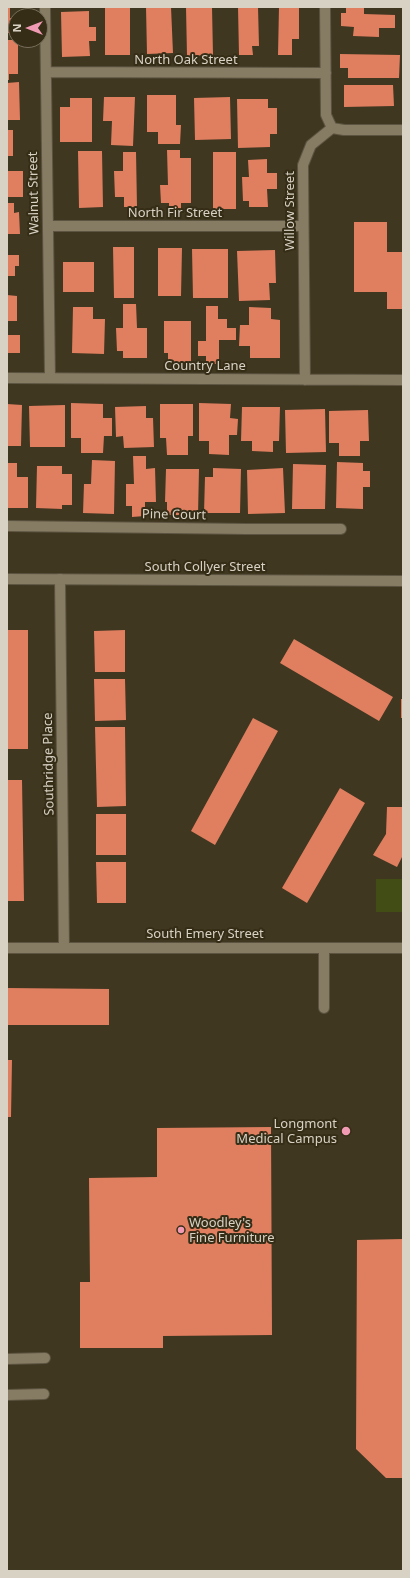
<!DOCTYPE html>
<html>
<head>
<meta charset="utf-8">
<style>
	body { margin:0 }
	#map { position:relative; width:410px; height:1578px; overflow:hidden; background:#403720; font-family:"Noto Sans",sans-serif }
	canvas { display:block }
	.frame { position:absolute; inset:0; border:8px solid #d8d2c5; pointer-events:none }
	.north { position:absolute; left:8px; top:8px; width:40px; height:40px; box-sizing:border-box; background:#362d16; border:1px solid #776f5c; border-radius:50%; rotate:270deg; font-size:11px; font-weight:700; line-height:16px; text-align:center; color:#d8d2c5 }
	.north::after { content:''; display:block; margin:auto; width:14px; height:18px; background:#f19ab3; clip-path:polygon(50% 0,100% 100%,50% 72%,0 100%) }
</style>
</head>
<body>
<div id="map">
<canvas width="410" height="1578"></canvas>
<div class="frame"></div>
<div class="north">N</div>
</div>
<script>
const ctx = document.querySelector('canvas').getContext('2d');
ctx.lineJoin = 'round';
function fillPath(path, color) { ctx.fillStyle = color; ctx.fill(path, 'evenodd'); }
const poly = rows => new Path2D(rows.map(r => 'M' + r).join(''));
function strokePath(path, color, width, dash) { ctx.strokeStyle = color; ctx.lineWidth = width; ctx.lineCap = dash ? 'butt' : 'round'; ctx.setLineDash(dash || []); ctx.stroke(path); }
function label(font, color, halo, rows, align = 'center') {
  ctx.font = font + ' "Noto Sans",sans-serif'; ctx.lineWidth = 4; ctx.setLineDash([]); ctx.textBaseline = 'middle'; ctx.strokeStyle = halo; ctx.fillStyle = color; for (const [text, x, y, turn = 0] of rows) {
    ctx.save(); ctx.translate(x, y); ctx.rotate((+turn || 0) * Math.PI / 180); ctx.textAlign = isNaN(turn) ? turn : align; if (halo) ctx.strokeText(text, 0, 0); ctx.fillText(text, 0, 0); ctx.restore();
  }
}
fillPath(poly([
	[376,879,403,879,403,912,376,912]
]), '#424c15');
fillPath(poly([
	[7,7,10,7,10,18,16,18,16,33,7,33],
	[105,7,130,7,130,55,105,55],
	[146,7,171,7,173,53,147,54],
	[186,7,212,7,213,55,187,56],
	[238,7,258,7,259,46,252,46,253,55,239,55],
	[279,7,299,7,299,39,292,39,292,55,278,55],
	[346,7,364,7,364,14,395,15,395,28,379,28,379,37,353,36,354,27,341,26,341,13,346,13],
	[89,11,89,27,96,27,96,41,89,41,90,56,62,57,61,12],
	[7,40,18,40,18,74,9,74,9,80,7,80],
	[340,54,400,55,399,78,348,78,348,68,340,68],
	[19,82,20,120,7,120,7,83],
	[344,85,393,85,394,106,344,107],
	[147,95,176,95,176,125,181,125,180,144,158,144,158,132,147,132],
	[104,97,135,97,133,146,111,145,112,121,103,121],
	[230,97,231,139,195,140,194,98],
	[70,98,92,98,92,142,60,142,60,107,70,107],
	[237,99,268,99,268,108,277,108,277,134,270,134,270,147,238,148],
	[7,130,13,130,13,156,7,156],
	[167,150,180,150,180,158,191,158,191,203,181,203,181,209,169,209,169,203,161,203,160,185,168,185],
	[78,151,102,151,103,207,79,208],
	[123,152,136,152,137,207,124,207,124,197,115,197,114,171,123,171],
	[213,152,236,152,236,209,213,209],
	[267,159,267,173,277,173,277,189,267,189,268,207,249,207,249,201,243,201,242,177,249,177,248,160],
	[7,171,23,171,23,197,7,197],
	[7,203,14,203,14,213,19,212,20,234,7,234],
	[354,222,387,222,387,252,403,252,403,309,387,309,387,292,354,292],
	[113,247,134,247,134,298,114,298],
	[158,248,182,248,181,296,158,296],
	[192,249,228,249,228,298,193,298],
	[275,250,276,283,269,283,270,300,239,301,237,251],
	[7,255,19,255,19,266,15,266,15,276,7,276],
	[63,262,94,262,94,292,63,292],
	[7,295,17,296,17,321,7,321],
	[123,304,136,304,137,328,147,328,147,358,123,358,123,351,117,351,116,328,123,328],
	[206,306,218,306,218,319,227,319,227,328,236,328,236,340,219,340,219,364,206,364,206,356,198,356,198,341,206,341],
	[73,307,93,307,93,319,105,319,104,354,72,353],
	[249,307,271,308,271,319,280,320,280,358,250,358,250,346,239,346,240,325,249,325],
	[164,321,191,321,191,364,168,364,168,353,164,353],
	[7,335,20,335,20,353,7,353],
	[71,403,103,404,103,418,112,418,112,436,104,436,103,453,81,453,81,438,71,438],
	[199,403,231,404,230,418,238,419,237,435,229,435,229,455,209,454,209,441,199,441],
	[7,404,22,405,21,446,7,446],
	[160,404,193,404,193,436,188,436,188,455,167,455,166,438,160,438],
	[65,405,65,447,30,447,29,406],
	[146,406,146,418,153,418,154,447,124,448,123,436,116,437,115,407],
	[242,407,280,407,279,441,273,441,273,452,252,451,252,441,241,441],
	[325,409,326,452,286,453,285,410],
	[368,410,369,441,360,441,360,456,339,456,339,443,329,443,329,411],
	[133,456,146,456,146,469,155,468,156,502,145,502,145,516,132,517,132,506,126,506,126,484,134,484],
	[92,460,115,461,114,514,83,513,84,484,91,484],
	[337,462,363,463,363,471,370,471,370,487,363,487,363,509,336,508],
	[7,463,17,463,17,477,28,477,28,508,7,508],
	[293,464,326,465,325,509,292,509],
	[37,466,62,466,62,474,72,474,72,505,62,505,62,509,36,508],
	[213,468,241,469,240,513,204,513,205,477,213,477],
	[283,468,285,513,248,514,247,470],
	[166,469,199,469,198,515,167,515,167,502,165,502],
	[7,630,28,630,28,749,7,749],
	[125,630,125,672,95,672,94,631],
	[294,639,393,697,379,721,280,663],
	[94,679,125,679,126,720,95,721],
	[401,699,403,699,403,718,401,718],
	[253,718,278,731,215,845,191,831],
	[95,727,125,727,126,806,97,807],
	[7,780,22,780,24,901,7,901],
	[340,788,365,803,307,903,282,888],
	[387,807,403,807,403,855,397,867,373,855,386,834],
	[96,814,126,814,126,855,96,855],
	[96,862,126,862,126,903,97,903],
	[7,988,109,989,109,1025,7,1025],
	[7,1060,12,1060,11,1117,7,1117],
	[271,1127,272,1335,163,1336,163,1348,80,1348,80,1282,90,1282,89,1178,157,1177,157,1128],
	[403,1239,403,1478,386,1478,356,1449,357,1240]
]), '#e07e60');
const lane = poly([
	[324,948,324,1008],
	[7,1359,45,1358],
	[7,1395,44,1394]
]);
const street = poly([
	[45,7,50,378],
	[325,7,326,115,332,128],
	[46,72,326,73],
	[332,128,344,130,403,130],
	[48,226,303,226],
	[7,378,403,380],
	[305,380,303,165,311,145,332,128],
	[7,526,247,529,341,529],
	[60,579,64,948],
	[7,948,403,948]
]);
const secondary = poly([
	[7,579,403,581]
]);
strokePath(lane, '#5c5441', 12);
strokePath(street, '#5c5441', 12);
strokePath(secondary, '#5c5441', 12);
strokePath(lane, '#867b63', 10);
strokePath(street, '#867b63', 10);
strokePath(secondary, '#867b63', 10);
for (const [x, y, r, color] of [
	[346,1131,5,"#f19ab3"],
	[181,1230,4,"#f19ab3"]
]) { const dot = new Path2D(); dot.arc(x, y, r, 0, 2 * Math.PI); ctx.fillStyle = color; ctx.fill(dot); strokePath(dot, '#362d16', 1.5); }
label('13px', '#d8d2c5', '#362d16', [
	["North Oak Street",186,60],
	["Walnut Street",34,193,-91],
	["Willow Street",290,211,-90],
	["North Fir Street",175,213],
	["Country Lane",205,366],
	["Pine Court",174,515,1],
	["South Collyer Street",205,567],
	["Southridge Place",49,764,-91],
	["South Emery Street",205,934]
]);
label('13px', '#d8d2c5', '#362d16', [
	["Longmont",337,1124],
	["Medical Campus",337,1139],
	["Woodley's",189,1223,"left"],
	["Fine Furniture",189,1238,"left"]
], 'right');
</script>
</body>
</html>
